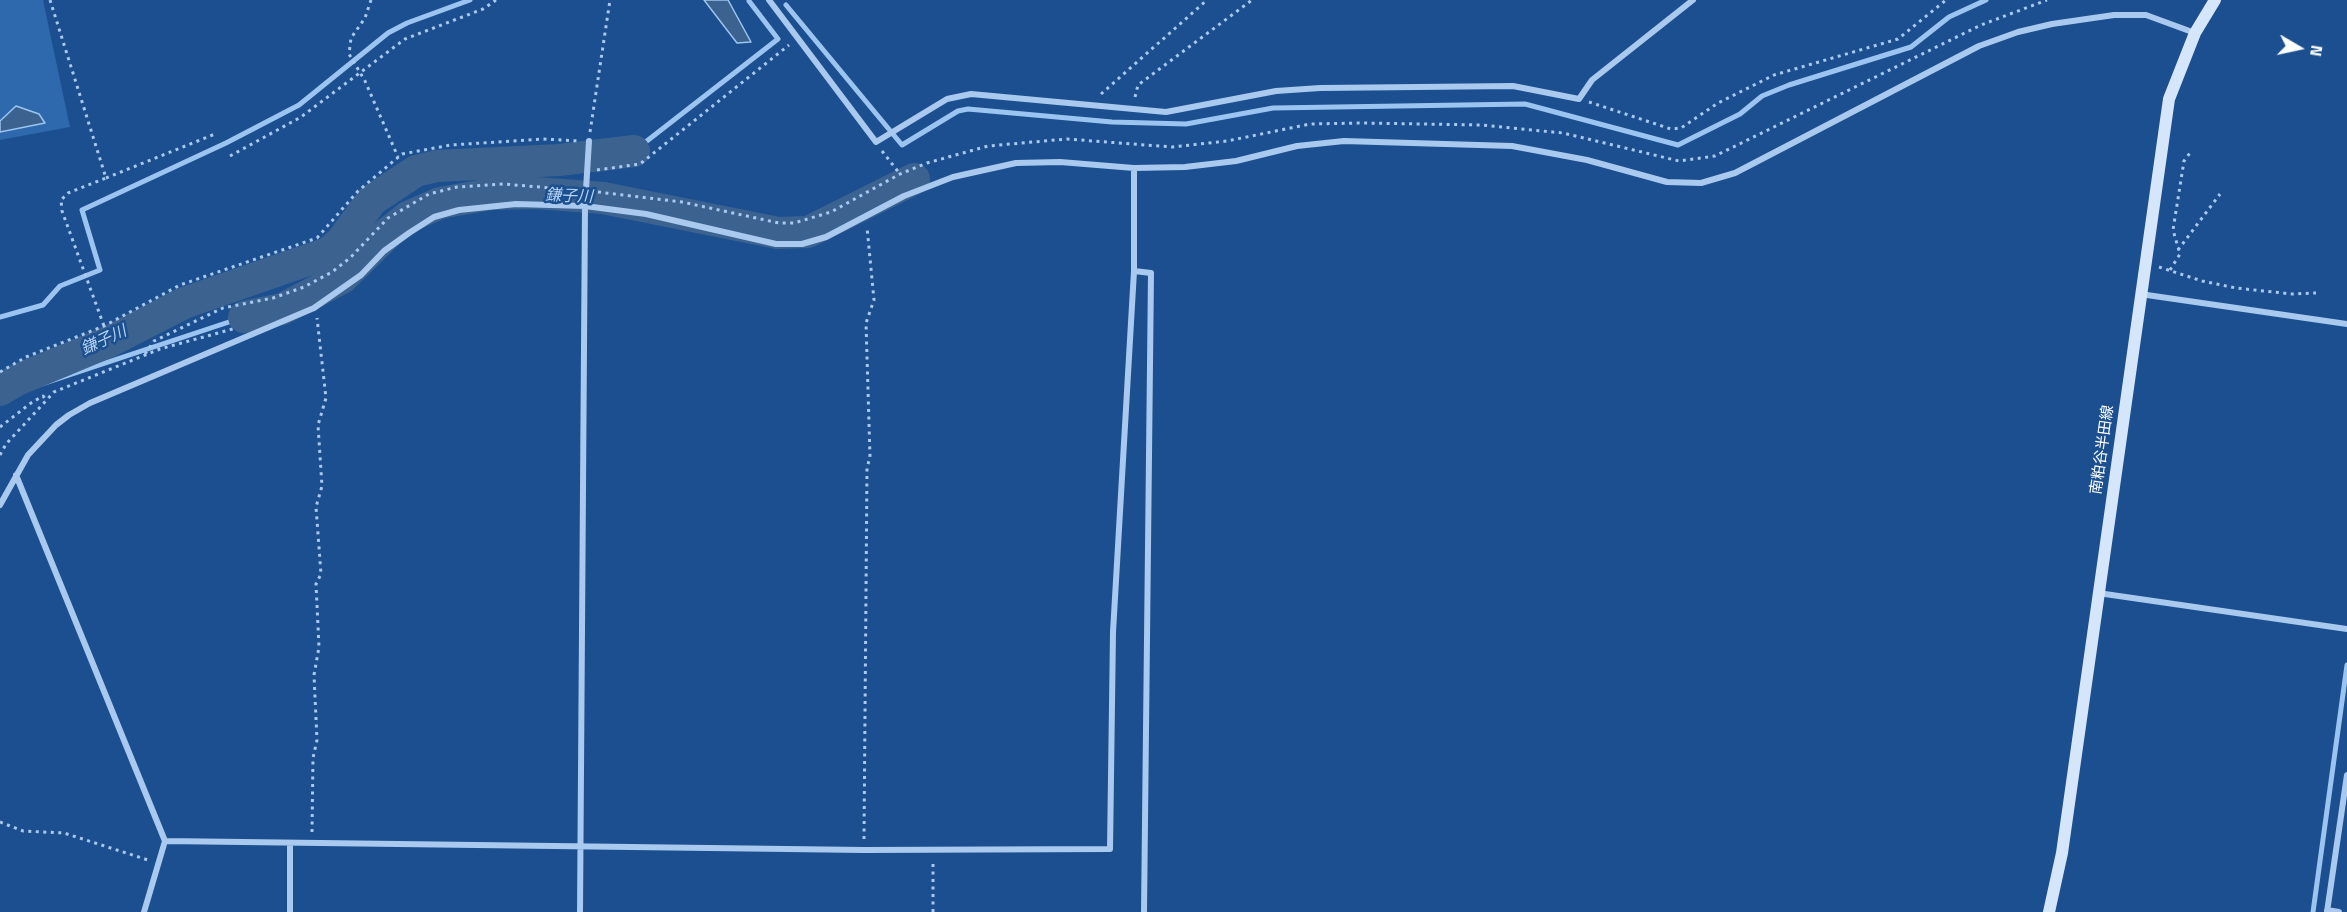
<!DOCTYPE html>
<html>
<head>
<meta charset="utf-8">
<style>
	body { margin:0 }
	#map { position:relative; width:2347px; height:912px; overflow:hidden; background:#1b4f8f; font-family:"Titillium Web",sans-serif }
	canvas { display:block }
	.north { position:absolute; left:2269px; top:18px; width:60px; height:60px; -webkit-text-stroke:4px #1b4f8f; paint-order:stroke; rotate:99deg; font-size:16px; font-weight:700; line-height:24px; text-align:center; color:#fff }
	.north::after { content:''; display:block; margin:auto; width:21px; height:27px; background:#fff; clip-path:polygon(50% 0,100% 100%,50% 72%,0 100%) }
</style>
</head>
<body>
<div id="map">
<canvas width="2347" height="912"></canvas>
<div class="north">N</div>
</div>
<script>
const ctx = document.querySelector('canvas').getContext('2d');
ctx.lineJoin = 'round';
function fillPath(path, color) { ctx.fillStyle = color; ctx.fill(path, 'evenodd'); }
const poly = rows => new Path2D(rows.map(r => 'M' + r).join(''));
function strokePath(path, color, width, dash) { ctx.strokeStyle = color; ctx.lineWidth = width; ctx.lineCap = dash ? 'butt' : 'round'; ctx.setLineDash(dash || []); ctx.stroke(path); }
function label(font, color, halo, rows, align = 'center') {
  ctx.font = font + ' "Titillium Web","Noto Sans JP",sans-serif'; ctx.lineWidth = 5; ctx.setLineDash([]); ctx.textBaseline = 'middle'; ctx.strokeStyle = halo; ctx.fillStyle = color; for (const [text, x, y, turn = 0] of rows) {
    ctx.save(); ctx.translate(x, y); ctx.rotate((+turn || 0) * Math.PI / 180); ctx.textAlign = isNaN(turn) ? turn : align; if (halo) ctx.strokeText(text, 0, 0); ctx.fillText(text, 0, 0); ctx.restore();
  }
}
fillPath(poly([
	[0,0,43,0,70,127,0,140]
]), '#2e69ad');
const water = poly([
	[704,0,728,0,751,42,737,43,704,0],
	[16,106,39,114,45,123,0,132,0,121,16,106]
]);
fillPath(water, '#3c6290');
strokePath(water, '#9cc4f0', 1.5);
strokePath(poly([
	[786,5,902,145,958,111,968,109,1112,122,1186,124,1273,108,1525,104,1678,145,1740,114,1762,96,1789,85,1911,47,1949,17,1986,0],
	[634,151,778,39,749,1],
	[0,317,43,305,60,286,100,270,82,210,226,143,299,105,388,33,407,23,470,0],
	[0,398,244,317],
	[2313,912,2347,665]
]), '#9cc4f0', 5);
strokePath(poly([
	[244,317,282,309,342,278,389,232,408,217,440,203,491,194,536,193,603,198,778,233,808,232,914,179],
	[0,390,17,380,108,342,184,303,328,253,341,242,372,200,416,171,437,166,559,160,634,151]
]), '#3c6290', 32);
strokePath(poly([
	[50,0,106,178,68,193,61,200,62,211,104,326],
	[371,0,365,18,351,38,349,54,365,81,398,157],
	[1101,94,1207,0],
	[1135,97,1138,85,1252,0],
	[1589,102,1671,129,1681,128,1718,103,1774,75,1898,39,1946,0],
	[590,132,610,0],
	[882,151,900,174],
	[230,156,301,117,405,39,483,9,496,0],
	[597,170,640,164,789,45],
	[106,178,215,134],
	[598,192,682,202,779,223,794,223,831,212,900,174,927,163,988,146,1067,139,1172,147,1227,141,1310,124,1362,123,1481,125,1563,133,1679,161,1715,156,1981,25,2047,0],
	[2178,250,2220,194],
	[2159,267,2202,281,2236,288,2292,294,2316,293],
	[2170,270,2180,254,2173,230,2184,161,2192,150],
	[145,354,154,341,223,308,273,298,304,287,332,272,350,258,388,218,429,194,457,187,503,184,576,190],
	[0,372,26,357,104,326,180,285,317,238,358,191,402,154,451,145,543,139,579,141],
	[0,427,31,403,43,396,46,400],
	[0,455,6,444,54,392,160,349,236,328],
	[0,822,23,831,64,833,148,860],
	[312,832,313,758,317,740,314,675,319,647,316,584,321,574,316,507,322,486,318,425,326,398,317,318],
	[864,839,867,468,870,457,866,323,874,300,867,227],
	[933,912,933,860]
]), '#a9c9ee', 3, [3, 4.5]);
strokePath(poly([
	[769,0,876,142,947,99,971,94,1166,112,1276,91,1320,88,1513,86,1579,99,1592,80,1693,0],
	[1134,271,1151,273,1144,912],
	[2140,294,2347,324],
	[16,475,165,841,144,912],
	[0,505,28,455,56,425,69,415,90,403,314,308,361,275,384,251,409,233,434,217,459,210,516,204,585,206,646,214,776,244,802,244,826,237,904,196,953,177,1016,163,1060,162,1134,168,1185,167,1236,161,1297,146,1344,141,1512,146,1587,160,1667,182,1701,183,1735,173,1979,46,2018,32,2052,24,2114,15,2146,15,2195,33],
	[2098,593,2347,629],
	[165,841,864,850,1110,849,1113,632,1134,271,1134,168],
	[2327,910,2339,912],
	[290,912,290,844],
	[580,912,585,206,589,141],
	[2327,912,2347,775]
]), '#a9c9ee', 6);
strokePath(poly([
	[2049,912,2062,853,2169,99,2195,33,2215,0]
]), '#d6e6fa', 12);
label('15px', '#fff', '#1b4f8f', [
	["南粕谷半田線",2103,450,-82]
]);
label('italic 16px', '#b5d3f5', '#1b4f8f', [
	["鎌子川",569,197,2],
	["鎌子川",104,341,-25]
]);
</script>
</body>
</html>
